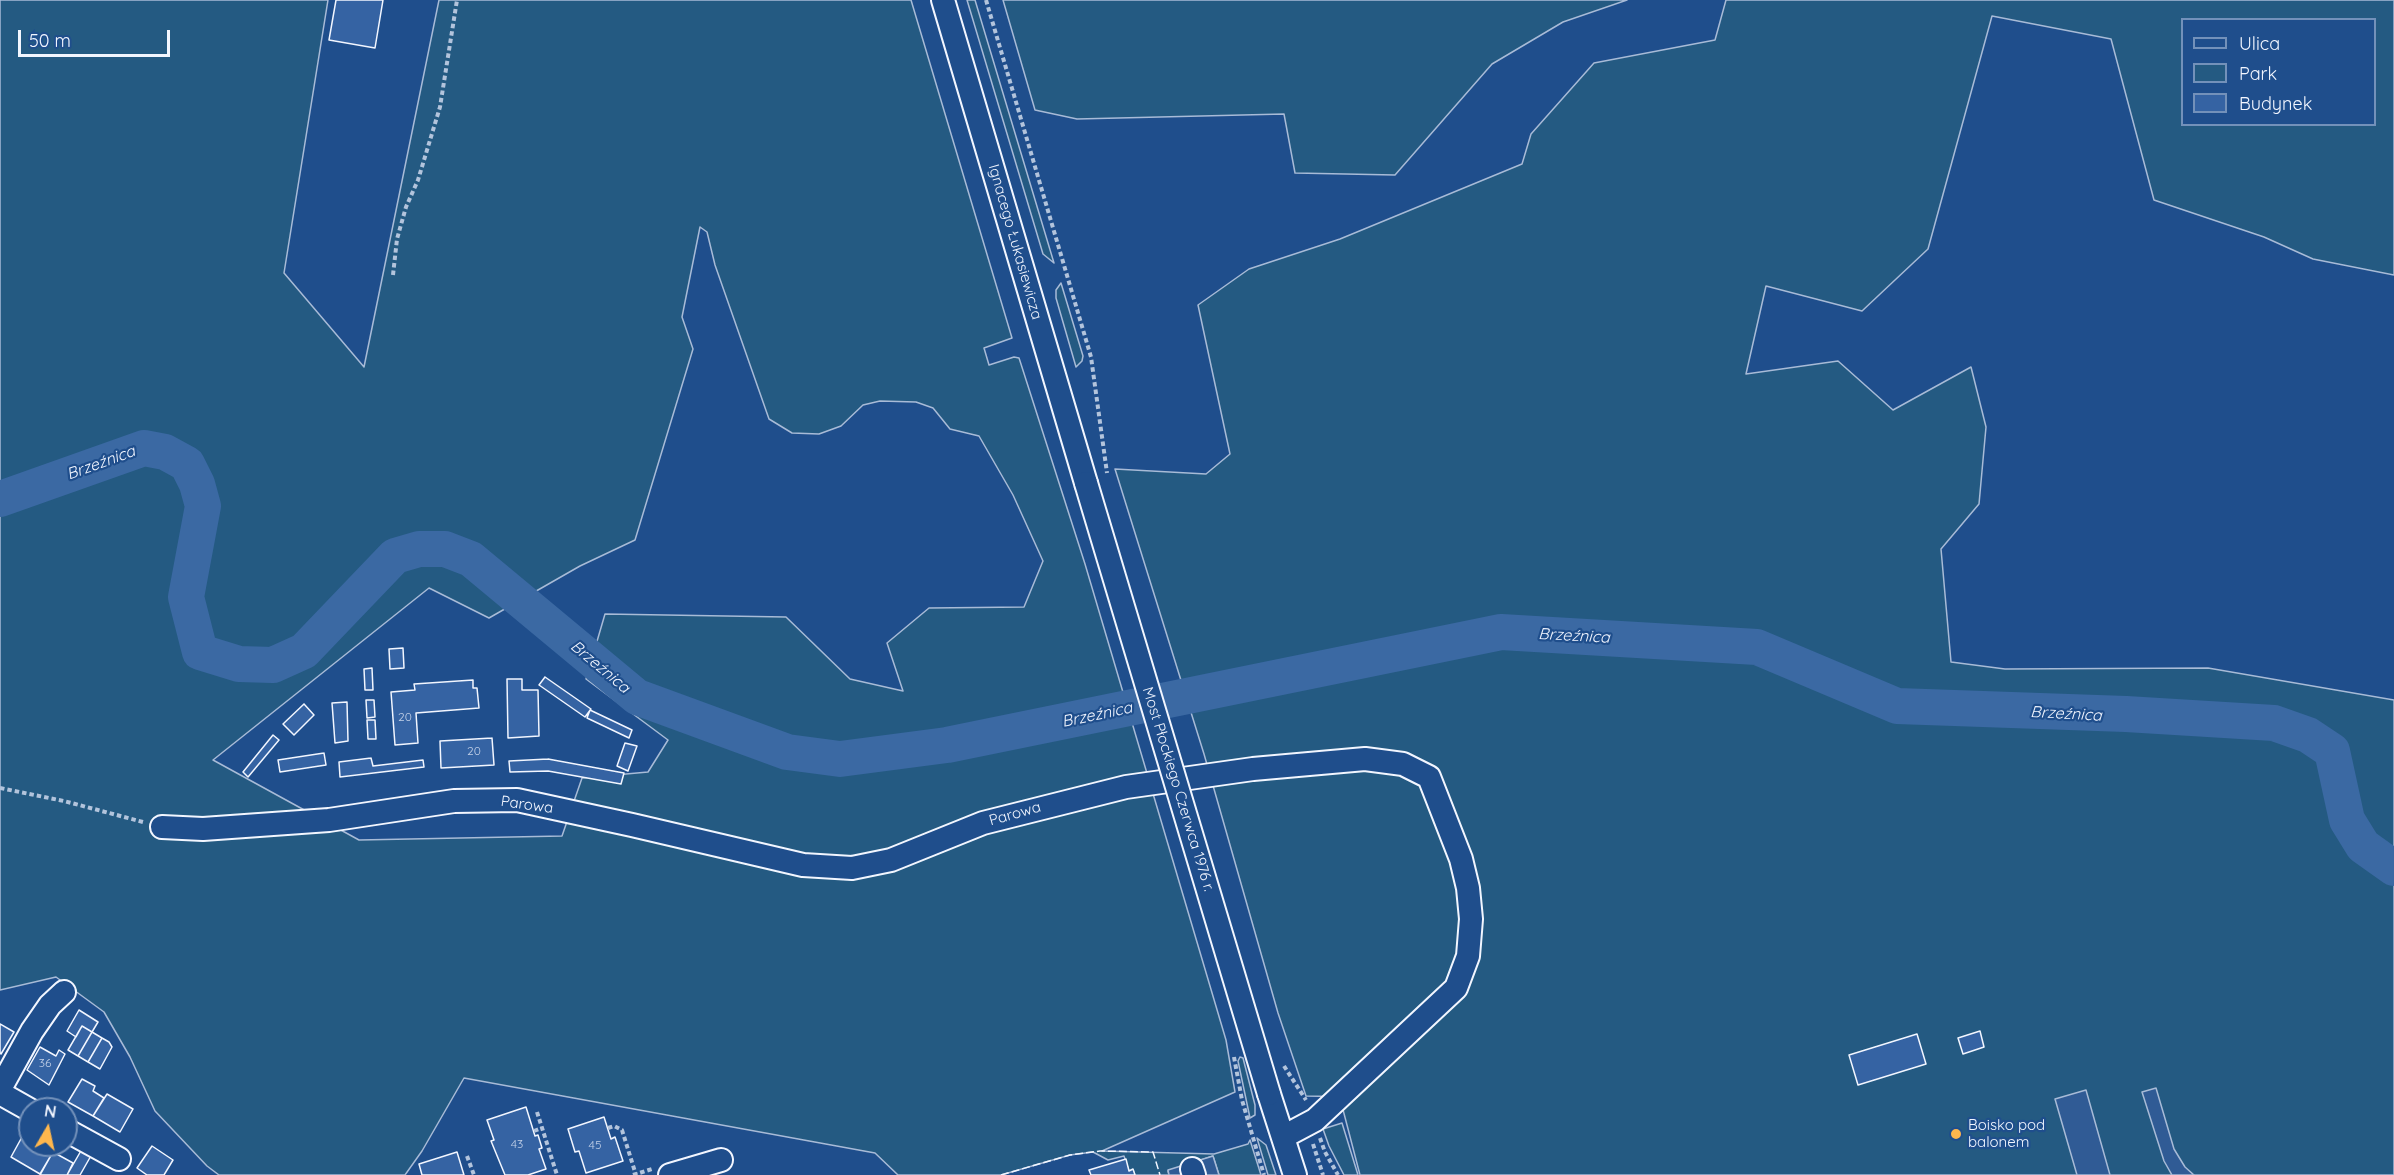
<!DOCTYPE html>
<html>
<head>
<meta charset="utf-8">
<style>
	body { margin:0 }
	#map { position:relative; width:2394px; height:1175px; overflow:hidden; background:#1f4e8c; font-family:Quicksand,sans-serif }
	canvas { display:block }
	.legend { position:absolute; left:2181px; top:18px; width:195px; height:108px; box-sizing:border-box; background:#1f4e8c; border:2px solid #7391ba; margin:0; padding:8px 10px; list-style:none; font-size:18px; color:#f2f6ff }
	.legend li { display:flex; align-items:center; gap:12px; height:30px }
	.legend b { width:30px; border:2px solid #7391ba }
	.north { position:absolute; left:18px; top:1097px; width:60px; height:60px; box-sizing:border-box; background:#1f4e8c; border:2px solid #7391ba; border-radius:50%; rotate:9deg; font-size:16px; font-weight:700; line-height:24px; text-align:center; color:#f2f6ff }
	.north::after { content:''; display:block; margin:auto; width:21px; height:27px; background:#ffb74d; clip-path:polygon(50% 0,100% 100%,50% 72%,0 100%) }
	.scale { position:absolute; left:18px; top:30px; width:152px; height:27px; box-sizing:border-box; border:3px solid #f2f6ff; border-top:0; padding-left:8px; font-size:18px; line-height:21px; white-space:nowrap; color:#f2f6ff; -webkit-text-stroke:4px #1f4e8c; paint-order:stroke }
</style>
</head>
<body>
<div id="map">
<canvas width="2394" height="1175"></canvas>
<ul class="legend">
<li><b style="height:8px;background:#1f4e8c"></b>Ulica</li>
<li><b style="height:16px;background:#245a82"></b>Park</li>
<li><b style="height:16px;background:#3563a3"></b>Budynek</li>
</ul>
<div class="north">N</div>
<div class="scale">50 m</div>
</div>
<script>
const ctx = document.querySelector('canvas').getContext('2d');
ctx.lineJoin = 'round';
function fillPath(path, color) { ctx.fillStyle = color; ctx.fill(path, 'evenodd'); }
const poly = rows => new Path2D(rows.map(r => 'M' + r).join(''));
function strokePath(path, color, width, dash) { ctx.strokeStyle = color; ctx.lineWidth = width; ctx.lineCap = dash ? 'butt' : 'round'; ctx.setLineDash(dash || []); ctx.stroke(path); }
function label(font, color, halo, rows, align = 'center') {
  ctx.font = font + ' Quicksand,sans-serif'; ctx.lineWidth = 4.5; ctx.setLineDash([]); ctx.textBaseline = 'middle'; ctx.strokeStyle = halo; ctx.fillStyle = color; for (const [text, x, y, turn = 0] of rows) {
    ctx.save(); ctx.translate(x, y); ctx.rotate((+turn || 0) * Math.PI / 180); ctx.textAlign = isNaN(turn) ? turn : align; if (halo) ctx.strokeText(text, 0, 0); ctx.fillText(text, 0, 0); ctx.restore();
  }
}
const green = poly([
	[0,0,328,0,284,273,364,367,439,0,911,0,1012,338,984,348,989,365,1014,357,1019,358,1020,361,1085,564,1226,1040,1235,1092,1102,1151,1214,1154,1248,1144,1250,1140,1261,1175,1219,1175,1213,1156,1168,1171,1169,1175,1135,1175,1133,1170,1129,1171,1124,1156,1108,1160,1093,1152,1070,1155,1001,1175,898,1175,875,1153,464,1078,422,1151,405,1175,219,1175,207,1166,155,1111,130,1057,104,1012,56,977,0,990,0,0],
	[700,227,707,232,715,265,769,419,792,433,819,434,841,426,863,405,880,401,916,402,933,408,950,429,979,436,1013,495,1043,561,1024,607,929,608,887,643,903,691,850,679,786,617,605,614,586,679,668,740,648,772,582,778,562,836,359,840,213,760,429,588,489,618,580,566,635,540,693,349,682,317,700,227],
	[967,0,975,0,1054,263,1043,254,967,0],
	[1003,0,1627,0,1563,22,1492,64,1395,175,1295,173,1284,114,1077,119,1035,110,1003,0],
	[1726,0,2394,0,2394,275,2313,259,2264,237,2154,200,2111,39,1992,16,1928,249,1862,311,1766,286,1746,374,1838,361,1893,410,1971,367,1986,427,1979,504,1941,549,1951,662,2005,669,2208,668,2394,700,2394,1175,1360,1175,1341,1102,1357,1097,1306,1096,1278,1013,1204,754,1115,469,1206,474,1230,454,1198,305,1249,269,1340,239,1522,164,1531,134,1594,63,1715,40,1726,0],
	[2182,20,2374,20,2374,124,2182,124,2182,20],
	[1061,283,1083,356,1082,361,1076,367,1056,298,1056,290,1061,283],
	[1240,1057,1243,1058,1255,1105,1255,1115,1250,1118,1238,1061,1240,1057],
	[1342,1123,1358,1175,1344,1175,1329,1146,1323,1129,1342,1123],
	[1257,1138,1266,1145,1276,1175,1268,1175,1257,1138]
]);
fillPath(green, '#245a82');
strokePath(green, '#a8bbd7', 1.5);
const parking = poly([
	[2156,1088,2174,1149,2185,1167,2194,1175,2172,1175,2164,1161,2142,1092,2156,1088],
	[2086,1090,2110,1175,2077,1175,2055,1099,2086,1090],
	[1213,1156,1219,1175,1169,1175,1168,1170,1213,1156]
]);
fillPath(parking, '#305b95');
strokePath(parking, '#a8bbd7', 1.5);
strokePath(poly([
	[0,499,144,448,165,452,187,464,197,484,203,506,186,597,200,652,239,664,273,665,304,651,395,556,419,549,445,549,471,559,637,697,787,752,840,759,947,745,1501,632,1757,647,1897,706,2126,714,2274,723,2308,735,2332,751,2347,820,2363,846,2394,868]
]), '#3b69a3', 36);
const building = poly([
	[336,0,383,0,375,48,329,40,336,0],
	[403,648,404,668,390,669,389,649,403,648],
	[372,668,373,690,365,690,364,669,372,668],
	[545,677,591,709,585,717,539,685,545,677],
	[507,679,522,679,522,690,538,690,539,736,508,738,507,679],
	[473,680,473,688,477,688,479,708,416,713,418,743,395,745,391,692,415,690,414,684,473,680],
	[366,700,374,700,375,717,367,718,366,700],
	[347,702,348,741,335,743,332,703,347,702],
	[304,704,314,715,294,735,283,724,304,704],
	[590,710,632,730,629,738,587,718,590,710],
	[367,720,375,720,376,739,368,739,367,720],
	[273,735,279,740,248,777,243,772,273,735],
	[492,738,494,765,441,768,440,741,492,738],
	[625,743,637,746,628,771,617,766,625,743],
	[324,753,326,765,280,772,278,760,324,753],
	[371,758,373,766,423,760,424,767,340,777,339,762,371,758],
	[548,759,624,773,621,784,548,771,510,772,509,761,548,759],
	[79,1010,98,1022,92,1032,82,1026,76,1037,67,1031,79,1010],
	[0,1024,14,1032,1,1054,0,1053,0,1024],
	[82,1026,92,1032,78,1056,68,1050,82,1026],
	[1980,1031,1984,1047,1963,1054,1958,1038,1980,1031],
	[92,1032,102,1038,88,1062,78,1056,92,1032],
	[1917,1034,1926,1064,1858,1085,1849,1055,1917,1034],
	[102,1038,109,1042,112,1047,100,1069,88,1062,102,1038],
	[40,1047,56,1056,59,1050,65,1054,49,1085,27,1070,40,1047],
	[82,1079,95,1086,93,1091,104,1098,93,1116,68,1102,82,1079],
	[107,1094,133,1109,120,1132,93,1116,107,1094],
	[526,1107,535,1136,538,1135,542,1148,539,1149,546,1169,528,1175,505,1175,491,1141,494,1140,487,1120,526,1107],
	[604,1117,611,1139,615,1137,623,1161,586,1173,579,1151,575,1152,568,1129,604,1117],
	[22,1137,30,1142,30,1145,42,1145,53,1152,40,1174,11,1157,22,1137],
	[152,1146,173,1160,164,1175,147,1175,137,1168,152,1146],
	[82,1149,92,1154,80,1175,67,1175,82,1149],
	[53,1152,73,1163,67,1175,40,1175,53,1152],
	[457,1152,464,1175,422,1175,419,1164,457,1152],
	[1126,1159,1129,1171,1133,1169,1135,1175,1091,1175,1089,1170,1126,1159]
]);
fillPath(building, '#3563a3');
strokePath(building, '#f2f6ff', 1.5);
const minor = poly([
	[943,0,1086,483],
	[162,827,203,829,329,820,454,801,517,800,632,825,803,865,852,868,891,860,983,823,1126,787,1253,769,1365,759,1403,764,1429,777,1461,859,1468,888,1471,919,1468,956,1456,988,1315,1120,1283,1137],
	[0,1089,32,1031,50,1005,64,992],
	[0,1093,30,1110],
	[1269,1094,1295,1175],
	[66,1130,119,1159],
	[1192,1169,1194,1175],
	[670,1175,721,1160]
]);
strokePath(minor, '#f2f6ff', 26);
strokePath(poly([
	[986,0,1091,357,1107,473],
	[393,275,397,239,406,207,418,180,440,107,457,0],
	[0,788,64,801,143,822],
	[1234,1057,1242,1100,1264,1175],
	[1284,1066,1306,1100],
	[537,1112,557,1175],
	[608,1128,614,1126,622,1130,636,1175],
	[534,1131,542,1128],
	[1320,1138,1325,1152,1338,1175],
	[1313,1144,1323,1175],
	[467,1156,474,1175],
	[633,1175,652,1169]
]), '#b3c4dc', 4, [4.5, 3]);
strokePath(minor, '#1f4e8c', 22);
const minorBridge = poly([
	[1086,483,1269,1094]
]);
strokePath(minorBridge, '#f2f6ff', 26, []);
strokePath(minorBridge, '#1f4e8c', 22);
strokePath(poly([
	[1001,1175,1070,1155,1100,1151,1153,1152,1160,1175]
]), '#f2f6ff', 1.5, [8, 3]);
for (const [x, y, r, color] of [
	[1956,1134,6,"#ffb74d"]
]) { const dot = new Path2D(); dot.arc(x, y, r, 0, 2 * Math.PI); ctx.fillStyle = color; ctx.fill(dot); strokePath(dot, '#1f4e8c', 2); }
label('12px', '#c3d1e8', null, [
	["20",405,717],
	["20",474,751],
	["36",45,1063],
	["43",517,1144],
	["45",595,1145]
]);
label('15px', '#f2f6ff', '#1f4e8c', [
	["Ignacego Łukasiewicza",1015,242,74],
	["Most Płockiego Czerwca 1976 r.",1178,789,73],
	["Parowa",527,805,8],
	["Parowa",1015,814,-16]
]);
label('15px', '#f2f6ff', '#1f4e8c', [
	["Boisko pod",1968,1125],
	["balonem",1968,1142]
], 'left');
label('italic 16px', '#f2f6ff', '#1f4e8c', [
	["Brzeźnica",101,463,-20],
	["Brzeźnica",1574,636,3],
	["Brzeźnica",600,667,40],
	["Brzeźnica",2066,714,3],
	["Brzeźnica",1097,715,-12]
]);
</script>
</body>
</html>
